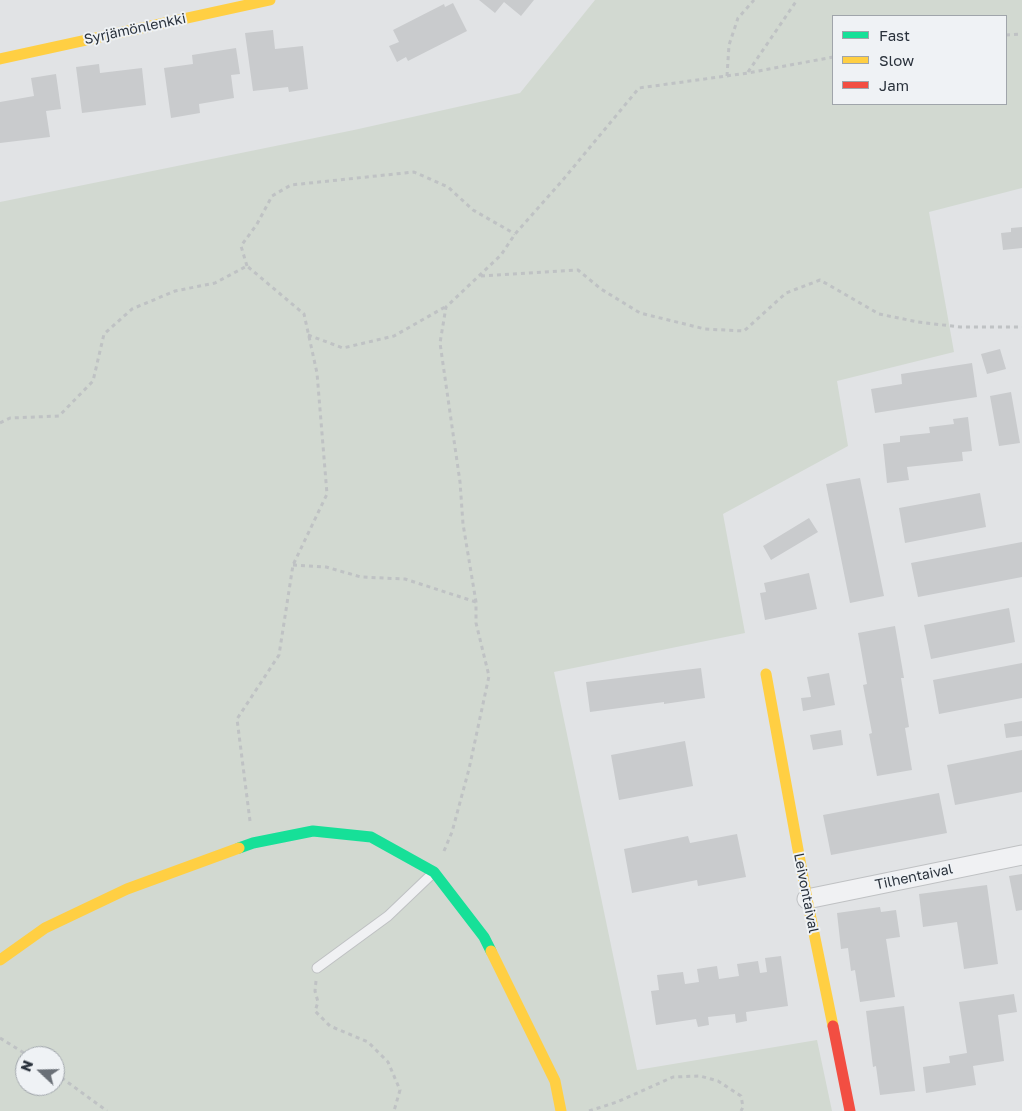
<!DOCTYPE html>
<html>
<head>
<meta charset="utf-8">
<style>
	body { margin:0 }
	#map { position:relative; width:1022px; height:1111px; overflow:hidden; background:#e1e3e5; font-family:"Golos Text",sans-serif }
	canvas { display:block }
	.legend { position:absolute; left:832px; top:15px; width:175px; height:90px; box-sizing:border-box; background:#eff2f5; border:1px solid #a0a5ab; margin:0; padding:6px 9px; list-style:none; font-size:15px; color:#2a323c }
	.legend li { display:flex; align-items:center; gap:10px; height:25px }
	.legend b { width:25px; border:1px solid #a0a5ab }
	.north { position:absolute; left:15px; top:1046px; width:50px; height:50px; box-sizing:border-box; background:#eff2f5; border:1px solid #a0a5ab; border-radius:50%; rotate:291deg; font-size:14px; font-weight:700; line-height:20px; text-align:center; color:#2a323c }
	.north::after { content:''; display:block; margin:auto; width:18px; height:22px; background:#6a7077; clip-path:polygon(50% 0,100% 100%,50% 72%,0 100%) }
</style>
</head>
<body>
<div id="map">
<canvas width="1022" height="1111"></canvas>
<ul class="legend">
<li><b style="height:6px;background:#16e098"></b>Fast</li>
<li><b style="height:6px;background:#ffcf43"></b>Slow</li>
<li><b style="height:6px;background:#f24e42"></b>Jam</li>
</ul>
<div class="north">N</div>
</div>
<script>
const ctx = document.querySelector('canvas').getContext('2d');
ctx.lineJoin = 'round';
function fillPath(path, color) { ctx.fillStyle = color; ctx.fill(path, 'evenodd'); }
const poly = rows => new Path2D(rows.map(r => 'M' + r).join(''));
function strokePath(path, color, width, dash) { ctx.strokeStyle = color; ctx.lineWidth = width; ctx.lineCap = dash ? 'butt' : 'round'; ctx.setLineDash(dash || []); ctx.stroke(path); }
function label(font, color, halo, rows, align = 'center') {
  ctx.font = font + ' "Golos Text",sans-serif'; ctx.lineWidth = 4; ctx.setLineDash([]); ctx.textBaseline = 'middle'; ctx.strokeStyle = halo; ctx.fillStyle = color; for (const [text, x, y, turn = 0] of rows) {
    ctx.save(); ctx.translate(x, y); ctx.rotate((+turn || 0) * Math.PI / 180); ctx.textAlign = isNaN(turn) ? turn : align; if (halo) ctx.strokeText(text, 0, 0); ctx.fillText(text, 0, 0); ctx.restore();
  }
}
fillPath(poly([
	[595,0,1022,0,1022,188,929,212,954,352,837,381,848,446,723,514,745,633,554,672,637,1070,817,1040,832,1111,0,1111,0,202,354,130,520,93],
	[833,16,1006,16,1006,104,833,104],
	[25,1056,55,1056,55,1086,25,1086]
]), '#d2d9d1');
fillPath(poly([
	[479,0,534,0,521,16,504,2,495,13],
	[453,3,467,31,408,61,406,57,397,62,389,46,399,42,393,30,444,4,445,7],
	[273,30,275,49,303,46,308,89,289,92,288,87,253,91,245,33],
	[236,48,240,74,231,75,234,98,199,104,200,113,171,118,164,68,193,64,192,55],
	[99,64,100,73,142,68,146,105,82,113,76,67],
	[56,74,61,109,46,111,50,137,0,143,0,102,34,96,31,78],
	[1022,227,1022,248,1003,250,1001,233,1011,232,1011,228],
	[1000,349,1006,369,987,374,981,354],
	[972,363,977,397,875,413,871,389,902,384,901,374],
	[1011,392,1020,443,999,446,990,396],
	[968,417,972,451,962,452,963,461,907,467,909,480,887,483,883,444,900,442,900,436,930,433,929,427,954,424,953,419],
	[860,478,884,596,850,603,826,484],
	[980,493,986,527,905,543,899,508],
	[809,518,818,532,771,560,763,546],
	[1022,542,1022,577,918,597,911,563],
	[809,573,817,609,765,620,760,593,766,592,764,583],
	[1009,608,1015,642,931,659,924,625],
	[895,626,904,678,901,678,909,727,905,728,912,770,877,776,869,734,872,733,863,685,867,684,858,633],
	[1022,663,1022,698,939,714,933,680],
	[701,668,705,698,664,704,664,702,590,712,586,682],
	[829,673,835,705,803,711,801,698,811,697,807,677],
	[1022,721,1022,736,1006,738,1004,724],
	[841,730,843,745,813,750,810,735],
	[685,741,693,786,619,800,611,755],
	[1022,750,1022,792,955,805,947,765],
	[939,793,947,833,831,855,823,815],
	[737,834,746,877,698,886,697,880,632,893,624,849,688,836,690,843],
	[1022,874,1022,910,1016,911,1009,876],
	[987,885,998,964,964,969,957,922,923,927,919,894],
	[880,907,881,912,896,910,900,937,886,939,895,997,860,1002,855,970,851,971,848,948,841,949,837,913],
	[781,956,788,1006,746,1012,747,1021,736,1023,735,1014,708,1017,709,1025,698,1027,696,1019,656,1025,651,991,659,990,657,975,683,972,685,984,699,982,697,969,717,966,719,979,739,976,737,964,758,961,760,973,767,972,765,958],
	[1014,994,1017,1012,998,1015,1004,1061,973,1066,976,1085,926,1093,923,1067,950,1063,949,1056,967,1053,959,1002],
	[904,1006,915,1091,880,1095,876,1066,873,1067,866,1011]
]), '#c9cbcd');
const lane = poly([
	[317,968,388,916,432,874]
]);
const street = poly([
	[807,899,1022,855]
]);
strokePath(lane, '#bfc1c3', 11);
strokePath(street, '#bfc1c3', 21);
strokePath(poly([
	[1006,35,1022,34],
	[748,72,797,0],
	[727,76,729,45,738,18,754,0],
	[247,266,241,246,257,224,272,196,291,185,414,172,448,187,473,210,515,234],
	[481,276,578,270,601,289,640,313,705,329,744,331,786,293,820,280,879,314,918,322,960,327,1022,327],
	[308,335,343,348,394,336,445,307],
	[0,423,10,418,59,416,93,381,104,334,132,309,175,291,215,283,247,266,304,314,317,373,327,494,293,565,279,655,237,719,250,821],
	[293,565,326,567,361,577,405,579,476,602],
	[444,851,452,832,469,769,489,676,476,623,476,602,463,524,460,482,440,343,446,307,501,255,515,234,562,181,639,88,748,73,833,57],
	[316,981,315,991,318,1002,315,1011,330,1026,368,1042,388,1062,400,1090,394,1111],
	[0,1038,29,1056],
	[55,1073,107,1111],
	[589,1111,617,1102,673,1077,700,1076,718,1081,741,1096,743,1107,741,1111]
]), '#bfc2c4', 3, [4, 4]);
strokePath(lane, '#f0f1f3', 9);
strokePath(street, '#f0f1f3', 19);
strokePath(poly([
	[239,848,253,843,313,831,371,837,434,872,484,937,491,951]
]), '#16e098', 11);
strokePath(poly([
	[0,59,270,0],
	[766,674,807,899,833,1026],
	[491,951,555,1081,561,1111],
	[0,960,45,928,127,889,239,848]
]), '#ffcf43', 11);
strokePath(poly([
	[833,1026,850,1111]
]), '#f24e42', 11);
label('14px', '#2a323c', '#eff2f5', [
	["Syrjämönlenkki",135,29,-12],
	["Tilhentaival",914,877,-12],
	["Leivontaival",806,893,79]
]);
</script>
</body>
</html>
